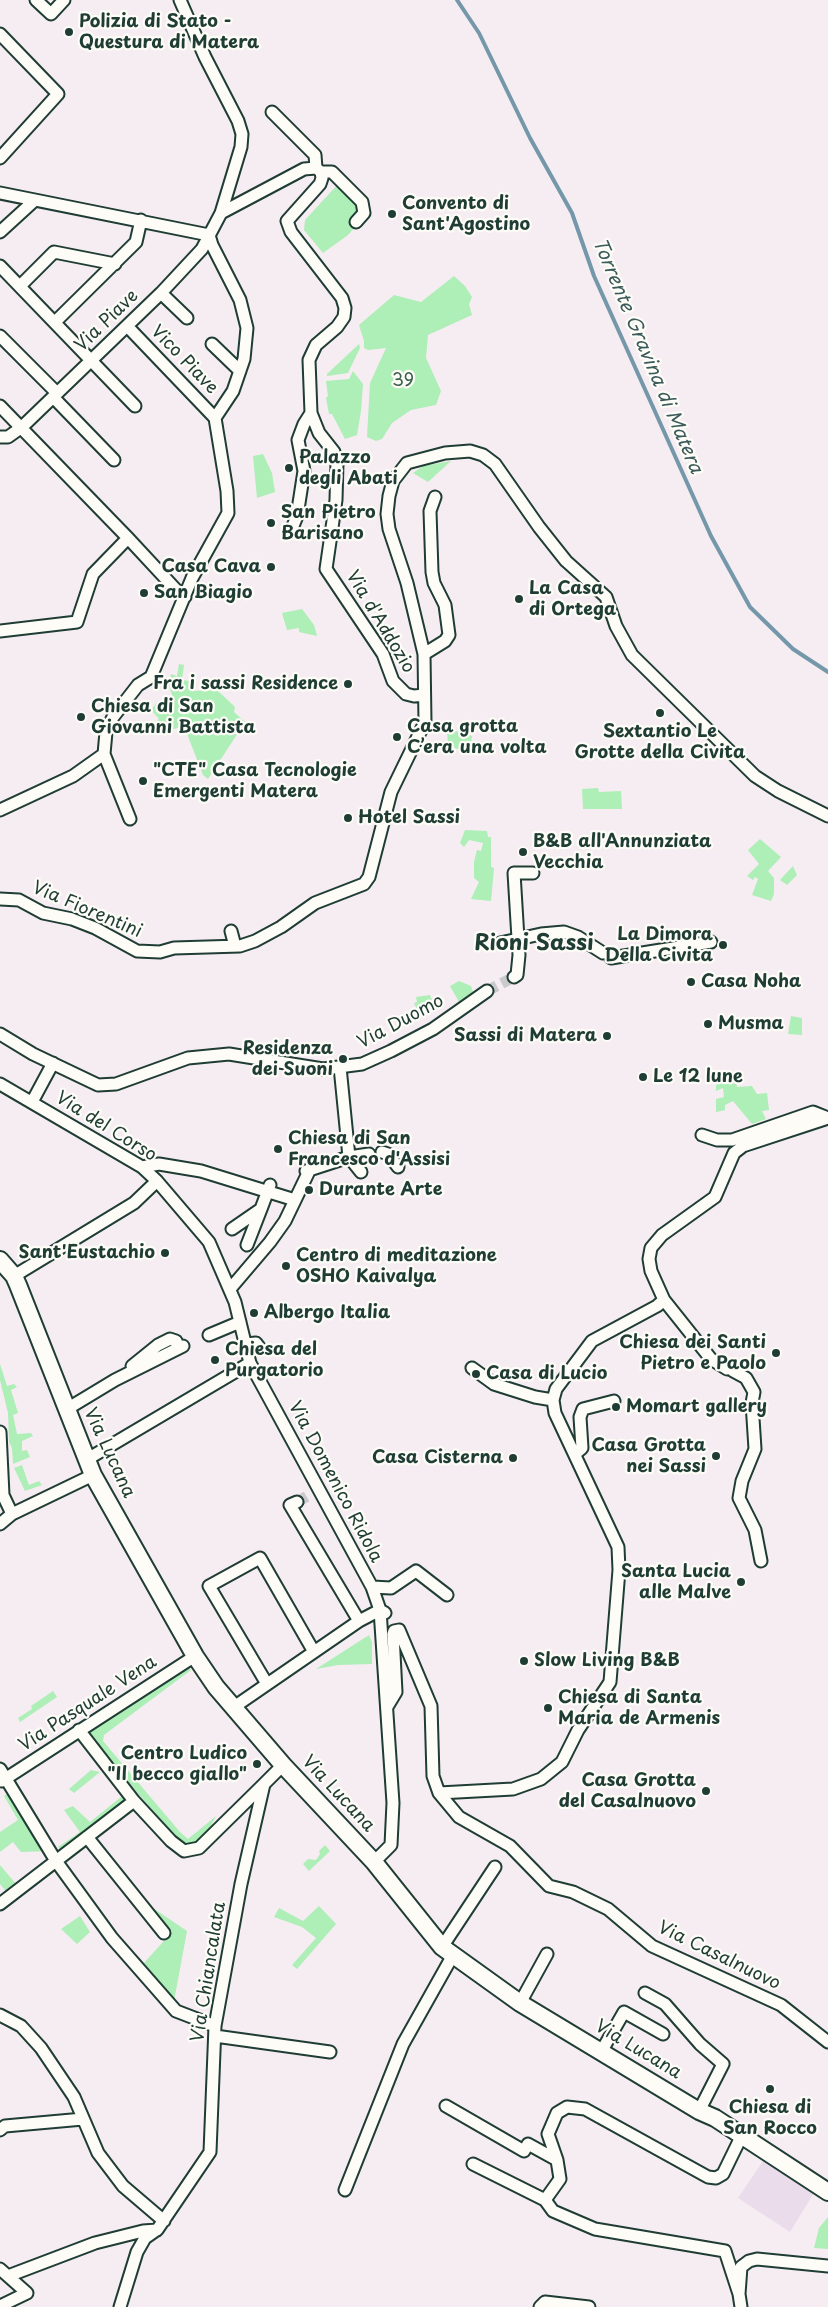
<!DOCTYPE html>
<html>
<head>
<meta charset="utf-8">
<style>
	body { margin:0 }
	canvas { display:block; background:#f5edf2 }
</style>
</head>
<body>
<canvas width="828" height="2307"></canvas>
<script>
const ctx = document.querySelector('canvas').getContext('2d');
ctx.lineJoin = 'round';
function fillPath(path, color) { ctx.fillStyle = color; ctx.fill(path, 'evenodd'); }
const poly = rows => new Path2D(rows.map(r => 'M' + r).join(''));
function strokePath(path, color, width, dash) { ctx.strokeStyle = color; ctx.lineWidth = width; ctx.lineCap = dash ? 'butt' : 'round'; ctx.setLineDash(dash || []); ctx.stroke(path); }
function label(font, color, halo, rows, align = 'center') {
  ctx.font = font + ' "Playpen Sans",sans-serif'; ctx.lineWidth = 4.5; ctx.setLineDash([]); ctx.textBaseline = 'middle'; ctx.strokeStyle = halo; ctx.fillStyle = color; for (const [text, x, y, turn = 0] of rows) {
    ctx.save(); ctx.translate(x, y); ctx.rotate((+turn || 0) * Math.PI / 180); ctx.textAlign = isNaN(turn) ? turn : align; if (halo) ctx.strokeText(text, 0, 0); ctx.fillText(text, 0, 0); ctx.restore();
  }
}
fillPath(poly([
	[767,2155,817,2188,790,2232,738,2198]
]), '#ebdcec');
fillPath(poly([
	[339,183,359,204,356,226,348,235,323,253,304,230,305,220],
	[454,276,465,286,472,297,469,304,472,315,428,335,426,358,441,391,436,405,411,410,392,423,382,439,376,441,367,437,370,383,386,348,368,350,364,348,364,341,359,325,394,295,421,302],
	[359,344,360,348,348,373,327,376,327,374],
	[353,371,363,384,361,411,357,435,345,439,332,414,329,414,326,398,328,396,326,381,349,379],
	[263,454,272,473,275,492,257,498,253,456],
	[451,461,428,482,413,473,423,466],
	[302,609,314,625,317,636,299,632,299,628,287,630,282,613],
	[179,664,184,665,182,680,189,681,190,691,217,690,235,707,234,712,245,722,208,779,203,775,184,726,157,734,150,726,159,719,151,710,158,701,162,703,172,695,169,686,171,674,177,676],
	[447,730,461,732,472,736,471,743,465,741,463,744,469,746,465,752,448,745],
	[598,788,599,792,621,791,622,809,583,809,582,789],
	[465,830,487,831,488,837,491,837,491,867,494,868,491,901,471,899,479,882,474,878,474,862,477,850,481,851,483,843,469,840,464,847,460,843],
	[760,839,781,857,768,871,774,878,774,894,771,901,752,895,758,879,755,877,753,880,747,876,759,864,748,850],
	[793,866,797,875,787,885,780,880],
	[459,981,471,986,473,992,459,1002,450,986],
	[430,995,433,1003,429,1005,431,1009,419,1014,414,1003,417,1002,416,997],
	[791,1016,802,1018,802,1035,788,1034],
	[735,1076,737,1087,752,1086,757,1094,767,1093,769,1110,762,1111,766,1119,752,1124,733,1101,725,1105,725,1110,716,1112,716,1099,724,1097,723,1088,716,1091,716,1085],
	[0,1364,7,1386,14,1384,17,1387,11,1390,18,1413,13,1415,17,1434,31,1433,33,1436,22,1441,22,1451,27,1450,30,1457,13,1464,12,1448,9,1442,8,1413,0,1380],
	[22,1465,29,1485,39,1481,42,1485,25,1491,14,1468],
	[369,1635,372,1642,372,1664,338,1665,316,1669],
	[188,1666,191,1670,104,1735,103,1741,180,1832,188,1839,216,1816,204,1840,189,1846,180,1843,86,1732],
	[53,1691,57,1697,20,1722,18,1718,32,1709,31,1706],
	[91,1770,100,1772,74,1793,69,1789],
	[13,1789,50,1851,21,1852,13,1842,0,1852,0,1832,18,1820,4,1796],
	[121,1797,130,1805,65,1854,58,1847,80,1832,64,1810,73,1806,90,1822],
	[325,1845,330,1851,309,1871,303,1864,308,1859,316,1860,320,1854,319,1851],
	[0,1865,16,1884,35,1868,42,1872,10,1896,0,1884],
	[150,1906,187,1931,174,2001,144,1963,172,1932],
	[319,1906,336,1924,297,1969,292,1965,316,1938,302,1927,274,1917,279,1908,303,1921],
	[80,1916,90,1932,77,1944,61,1929],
	[828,2217,828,2249,814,2248,819,2228]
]), '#aeeeb7');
strokePath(poly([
	[457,0,479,33,530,138,572,213,594,276,711,536,750,607,793,649,828,672]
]), '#7498a9', 4);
strokePath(poly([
	[487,991,514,977],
	[297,1502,311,1494]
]), '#cacacc', 11, [11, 5.5]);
const street = poly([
	[36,0,51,14,64,0],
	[180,0,205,57,238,121,242,134,241,147,221,213],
	[0,34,58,94,0,158],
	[272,112,315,155,316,168],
	[321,172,332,172,362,202,364,213,356,222],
	[0,193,209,235],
	[0,232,35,200],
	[0,266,135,406],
	[20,286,54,252,115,264],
	[161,293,187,318],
	[55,322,136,242,141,220],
	[127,326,215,418],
	[0,336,57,393],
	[212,344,240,371],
	[53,397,114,460],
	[0,406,128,538,180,594,185,597],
	[0,437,8,437,22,427,161,293,202,249,221,213,304,169,316,168,321,172,322,178,320,184,287,221,291,232,342,298,345,308,344,317,337,327,316,345,309,360,311,413,319,433,334,452,337,463,336,500,326,569,383,654,393,681,406,694,414,696,424,695],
	[291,531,297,516,304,471,298,440,304,424,311,413],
	[0,631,77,622,93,574,128,538],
	[424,654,445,641,449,635,445,605,434,583,432,572,430,511,435,497],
	[0,810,73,776,104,754],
	[130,819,104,754,106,732,113,717,138,685,151,677,192,578,228,513,227,491,215,418,233,391,244,359,247,328,240,300,212,245,209,235],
	[0,899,19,900,43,913,72,919,95,928,137,951,160,952,174,948,240,946,255,941,281,927,315,903,364,884,369,877,391,792,425,722,424,654,407,583,389,529,387,514,389,496,393,481,407,463,445,453,470,451,483,455,495,464,539,527,566,561,606,597,616,626,632,655,755,776,778,791,828,816],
	[231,931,235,946],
	[500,943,541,934,564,932,578,937,603,953],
	[611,958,711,942],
	[514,977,517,975,519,955,514,873,533,873],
	[0,1034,33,1054,98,1085,116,1084,188,1058,229,1054,323,1069,362,1064,391,1051,433,1029,487,991],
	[340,1067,349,1157,361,1172],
	[0,1084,142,1167,157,1181,209,1242,235,1302,250,1363,372,1587,380,1610,385,1613],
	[32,1102,53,1063],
	[702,1135,717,1140,732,1140,813,1112,828,1118],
	[382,1152,388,1154,398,1167],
	[142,1167,159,1164,201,1171,295,1200],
	[306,1171,349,1157,369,1154],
	[232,1229,261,1209,270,1185],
	[247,1245,261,1209],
	[14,1276,134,1203,157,1181],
	[230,1289,270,1242,285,1221,310,1169],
	[664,1300,711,1359,727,1369],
	[209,1335,240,1322],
	[246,1344,256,1343,259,1347],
	[132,1366,158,1345,170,1339,176,1341,179,1348],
	[472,1368,494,1384,535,1397,553,1400],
	[733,1371,746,1378,754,1392,752,1403,755,1449,742,1481,739,1498,755,1530,761,1561],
	[67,1409,115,1380,183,1346],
	[0,1432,3,1495,12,1514],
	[575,1454,582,1448,580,1417,583,1409,614,1401],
	[86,1460,250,1363],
	[297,1502,290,1505,359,1621],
	[0,1524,12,1514,93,1475],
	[372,1587,391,1588,416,1571,447,1595],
	[267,1684,209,1586,260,1558,314,1652],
	[234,1707,359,1621,380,1610,393,1803,391,1845,374,1862],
	[387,1707,396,1692,393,1634,394,1631,399,1630,431,1706,433,1776,439,1793,459,1817,510,1846,549,1886,573,1892,608,1909,652,1946,781,2005,828,2042],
	[79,1730,134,1801,171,1841,184,1851,199,1848,264,1784],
	[0,1769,56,1861,112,1938,176,2011,215,2026],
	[2,1781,195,1656],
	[439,1793,513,1789,541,1779,562,1762,578,1730,610,1682,619,1570,618,1547,555,1413,553,1400,556,1389,592,1341,657,1306,664,1300,651,1271,649,1259,651,1248,662,1235,715,1197,734,1153,743,1146,828,1118],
	[87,1837,164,1933],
	[0,1904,134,1801],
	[442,1947,495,1867],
	[645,1993,665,2004,700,2044,723,2064,699,2111],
	[520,2003,547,1954],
	[0,2015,21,2026,41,2048,74,2097,98,2153,123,2186,164,2221],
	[215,2036,330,2052],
	[601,2052,624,2012,663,2034],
	[446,2106,524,2151,528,2144,557,2160],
	[0,2130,5,2126,83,2119],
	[473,2164,545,2200,553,2211,595,2229,725,2251,739,2294],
	[345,2190,403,2044,453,1955],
	[545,2200,560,2179,557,2160,548,2134,557,2113,567,2107,585,2109,708,2177,716,2178,723,2174,742,2135],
	[0,2269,27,2293,0,2306],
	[8,2276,95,2243,143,2231,157,2230,210,2152,215,2026,241,1884,264,1784,283,1765],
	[120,2307,137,2252,145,2238,155,2231],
	[540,2307,545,2302,589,2307],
	[741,2307,739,2294,741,2267,749,2261,757,2259,828,2266]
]);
const secondary = poly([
	[0,1260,14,1276,18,1285,93,1475,195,1656,216,1687,283,1765,374,1862,442,1947,520,2003,699,2111,715,2118,828,2192]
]);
strokePath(street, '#1f3d34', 15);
strokePath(secondary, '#1f3d34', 20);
strokePath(street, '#fdfcf7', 11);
strokePath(secondary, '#fdfcf7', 16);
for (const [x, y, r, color] of [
	[69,32,5,"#1f3d34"],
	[392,214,5,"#1f3d34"],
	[289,468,5,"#1f3d34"],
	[271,523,5,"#1f3d34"],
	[271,567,5,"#1f3d34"],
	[144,593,5,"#1f3d34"],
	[519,599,5,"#1f3d34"],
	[348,684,5,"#1f3d34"],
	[660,713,5,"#1f3d34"],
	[81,717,5,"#1f3d34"],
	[397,737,5,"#1f3d34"],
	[143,781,5,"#1f3d34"],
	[348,818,5,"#1f3d34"],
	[523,852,5,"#1f3d34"],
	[723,945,5,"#1f3d34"],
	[691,982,5,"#1f3d34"],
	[708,1024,5,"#1f3d34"],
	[607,1036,5,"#1f3d34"],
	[343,1059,5,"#1f3d34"],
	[643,1077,5,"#1f3d34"],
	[278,1149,5,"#1f3d34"],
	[309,1190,5,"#1f3d34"],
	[165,1253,5,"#1f3d34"],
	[286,1266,5,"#1f3d34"],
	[254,1313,5,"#1f3d34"],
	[776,1353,5,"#1f3d34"],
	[215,1360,5,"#1f3d34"],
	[476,1374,5,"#1f3d34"],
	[616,1407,5,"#1f3d34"],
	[716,1456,5,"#1f3d34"],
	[513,1458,5,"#1f3d34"],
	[741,1582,5,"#1f3d34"],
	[524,1661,5,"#1f3d34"],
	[548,1708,5,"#1f3d34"],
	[257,1764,5,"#1f3d34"],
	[706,1791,5,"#1f3d34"],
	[770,2089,5,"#1f3d34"]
]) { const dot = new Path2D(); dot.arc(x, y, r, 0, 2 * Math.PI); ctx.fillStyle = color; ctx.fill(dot); strokePath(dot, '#fdfcf7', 2); }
label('bold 18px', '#1f3d34', '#fdfcf7', [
	["Polizia di Stato -",79,22],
	["Questura di Matera",79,43],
	["Convento di",402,204],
	["Sant'Agostino",402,225],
	["Palazzo",299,458],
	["degli Abati",299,479],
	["San Pietro",281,513],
	["Barisano",281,534],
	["Casa Cava",261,567,"right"],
	["La Casa",529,589],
	["di Ortega",529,610],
	["San Biagio",154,593],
	["Fra i sassi Residence",338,684,"right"],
	["Chiesa di San",91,707],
	["Giovanni Battista",91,728],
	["Casa grotta",407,727],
	["C’era una volta",407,748],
	["Sextantio Le",660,732,"center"],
	["Grotte della Civita",660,753,"center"],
	["\"CTE\" Casa Tecnologie",153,771],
	["Emergenti Matera",153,792],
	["Hotel Sassi",358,818],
	["B&B all'Annunziata",533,842],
	["Vecchia",533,863],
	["La Dimora",713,935,"right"],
	["Della Civita",713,956,"right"],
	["Casa Noha",701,982],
	["Musma",718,1024],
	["Sassi di Matera",597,1036,"right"],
	["Residenza",333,1049,"right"],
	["dei Suoni",333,1070,"right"],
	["Le 12 lune",653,1077],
	["Chiesa di San",288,1139],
	["Francesco d'Assisi",288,1160],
	["Durante Arte",319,1190],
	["Sant'Eustachio",155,1253,"right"],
	["Centro di meditazione",296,1256],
	["OSHO Kaivalya",296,1277],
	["Albergo Italia",264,1313],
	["Chiesa dei Santi",766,1343,"right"],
	["Pietro e Paolo",766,1364,"right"],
	["Chiesa del",225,1350],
	["Purgatorio",225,1371],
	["Casa di Lucio",486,1374],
	["Momart gallery",626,1407],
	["Casa Grotta",706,1446,"right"],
	["nei Sassi",706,1467,"right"],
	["Casa Cisterna",503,1458,"right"],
	["Santa Lucia",731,1572,"right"],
	["alle Malve",731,1593,"right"],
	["Slow Living B&B",534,1661],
	["Chiesa di Santa",558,1698],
	["Maria de Armenis",558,1719],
	["Centro Ludico",247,1754,"right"],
	["\"Il becco giallo\"",247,1775,"right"],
	["Casa Grotta",696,1781,"right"],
	["del Casalnuovo",696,1802,"right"],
	["Chiesa di",770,2108,"center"],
	["San Rocco",770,2129,"center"]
], 'left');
label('18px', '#1f3d34', '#fdfcf7', [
	["Via Piave",107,321,-44],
	["Vico Piave",184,360,46],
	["Via d'Addozio",380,622,59],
	["Via Fiorentini",87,910,23],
	["Via Duomo",401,1022,-28],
	["Via del Corso",106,1127,32],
	["Via Lucana",109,1453,65],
	["Via Domenico Ridola",335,1482,62],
	["Via Pasquale Vena",88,1704,-33],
	["Via Lucana",338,1794,47],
	["Via Casalnuovo",719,1956,26],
	["Via Chiancalata",209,1972,-81],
	["Via Lucana",638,2050,31]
]);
label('18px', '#3c604e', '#fdfcf7', [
	["39",403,381]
]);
label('italic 19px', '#3b5b5b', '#fdfcf7', [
	["Torrente Gravina di Matera",647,356,67]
]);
label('bold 22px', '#1f3d34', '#fdfcf7', [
	["Rioni Sassi",534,944]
]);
</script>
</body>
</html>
